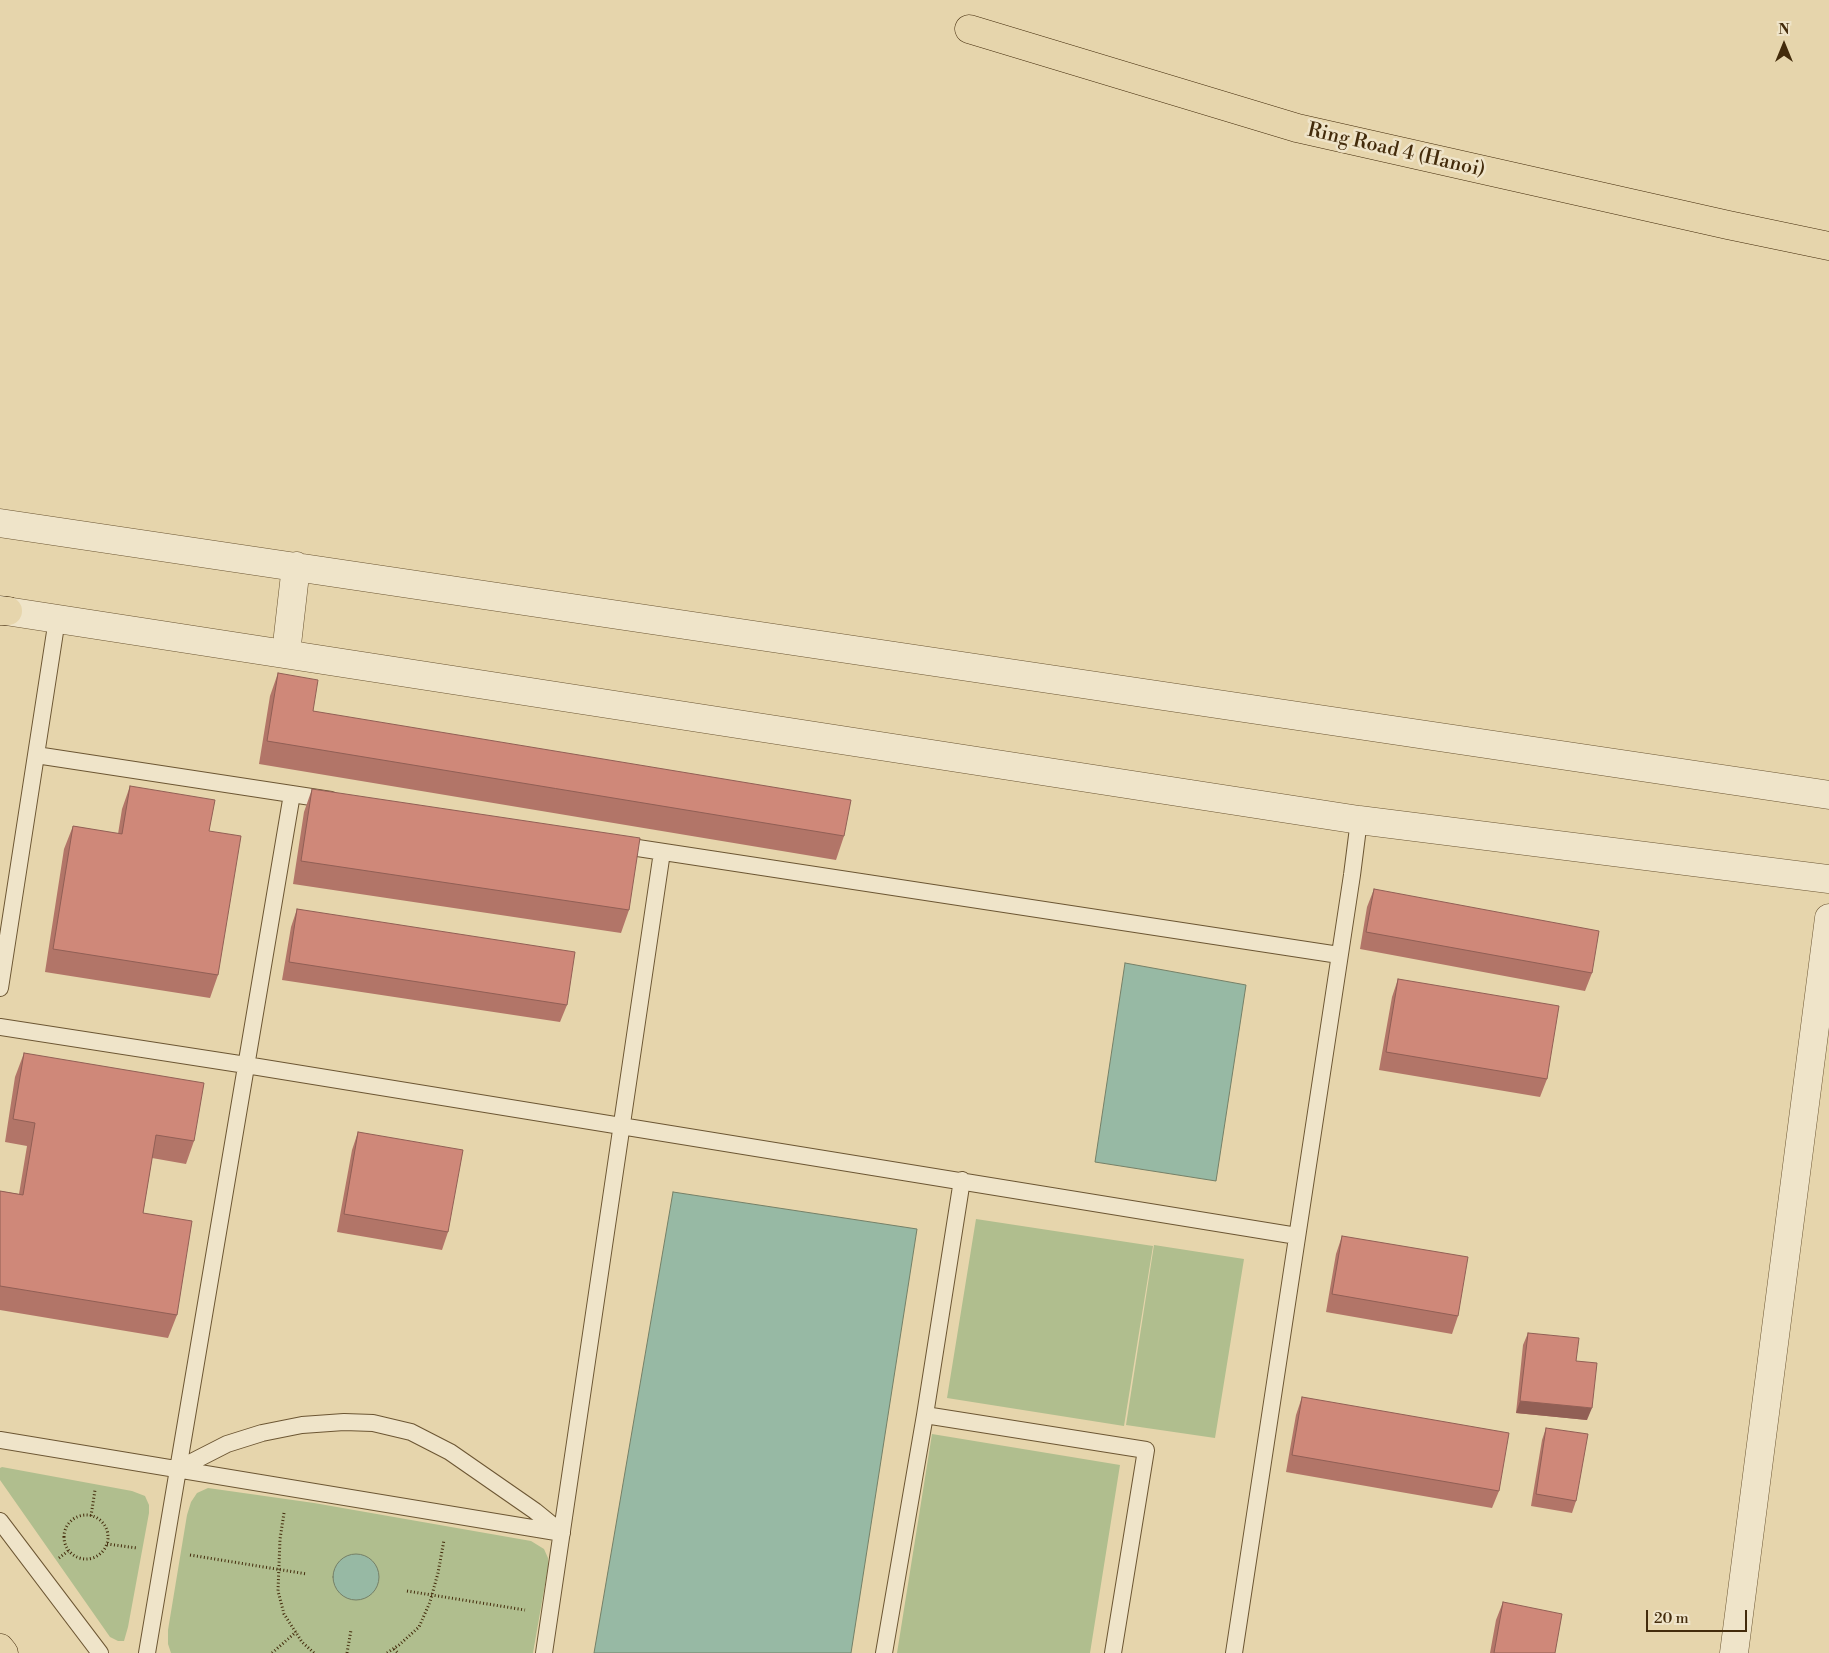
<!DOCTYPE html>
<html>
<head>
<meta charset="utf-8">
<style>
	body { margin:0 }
	#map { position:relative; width:1829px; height:1653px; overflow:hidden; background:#e6d5ac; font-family:"Libre Bodoni",serif }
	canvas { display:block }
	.north { position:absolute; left:1759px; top:20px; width:50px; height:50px; -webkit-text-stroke:4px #efe4c9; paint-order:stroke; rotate:0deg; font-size:14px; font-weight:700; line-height:20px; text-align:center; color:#432b0b }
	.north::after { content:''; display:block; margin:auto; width:18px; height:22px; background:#432b0b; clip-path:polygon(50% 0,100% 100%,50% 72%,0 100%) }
	.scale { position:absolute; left:1646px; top:1610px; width:101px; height:22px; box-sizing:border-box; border:2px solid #432b0b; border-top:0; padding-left:6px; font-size:15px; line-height:18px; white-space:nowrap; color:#432b0b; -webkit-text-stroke:4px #efe4c9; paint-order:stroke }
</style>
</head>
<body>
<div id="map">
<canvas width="1829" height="1653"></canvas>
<div class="north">N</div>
<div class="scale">20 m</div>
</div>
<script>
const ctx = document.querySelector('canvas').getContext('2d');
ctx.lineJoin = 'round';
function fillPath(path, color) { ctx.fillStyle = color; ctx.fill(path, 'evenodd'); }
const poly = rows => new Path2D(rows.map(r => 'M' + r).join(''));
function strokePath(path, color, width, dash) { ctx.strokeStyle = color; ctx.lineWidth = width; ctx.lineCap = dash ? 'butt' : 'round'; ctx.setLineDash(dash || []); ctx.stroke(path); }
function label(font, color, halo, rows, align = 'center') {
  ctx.font = font + ' "Libre Bodoni",serif'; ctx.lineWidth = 5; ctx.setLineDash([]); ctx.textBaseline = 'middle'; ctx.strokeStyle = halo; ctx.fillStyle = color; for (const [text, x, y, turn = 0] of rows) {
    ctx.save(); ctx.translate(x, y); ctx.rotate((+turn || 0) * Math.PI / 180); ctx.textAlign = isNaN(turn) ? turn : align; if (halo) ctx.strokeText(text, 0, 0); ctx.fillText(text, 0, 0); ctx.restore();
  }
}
fillPath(poly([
	[976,1219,1153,1246,1124,1426,947,1398],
	[1154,1245,1244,1259,1215,1438,1126,1425],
	[932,1434,1120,1465,1090,1653,897,1653],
	[2,1467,132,1491,145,1496,149,1505,149,1513,128,1627,124,1641,118,1641,110,1637,0,1480,0,1468],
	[208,1488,314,1503,531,1541,544,1549,548,1558,548,1567,533,1653,171,1653,168,1644,168,1630,187,1515,191,1502,197,1493]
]), '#b0be8e');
const water = poly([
	[1125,963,1246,985,1216,1181,1095,1162,1125,963],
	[673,1192,917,1229,851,1653,594,1653,673,1192],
	'333 1577a23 23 0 1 1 46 0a23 23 0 1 1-46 0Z'
]);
fillPath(water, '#97b9a4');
strokePath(water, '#758067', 1);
const service = poly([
	[36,755,331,800],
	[618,845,1339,955],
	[0,988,57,619],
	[0,1027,246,1065,1297,1236],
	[925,1415,1146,1450,1113,1653],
	[0,1440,562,1533],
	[178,1469,227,1444,262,1433,302,1425,344,1422,373,1423,411,1432,450,1452,535,1511,562,1533],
	[0,1521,100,1653],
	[147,1653,292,794],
	[544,1653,662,852],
	[884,1653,925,1415,962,1180],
	[1234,1653,1352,875,1359,820]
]);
const minor = poly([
	[1734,1653,1829,918]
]);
const tertiary = poly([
	[0,523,1829,795],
	[0,610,1359,820,1829,879],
	[286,653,296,566]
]);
const primary = poly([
	[969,29,1297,128,1728,225,1829,246]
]);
const trunk = poly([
	[0,611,8,611],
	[0,1648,4,1653]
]);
strokePath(service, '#6c5633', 18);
strokePath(minor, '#6c5633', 29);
strokePath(tertiary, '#6c5633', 29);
strokePath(primary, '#432b0b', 29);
strokePath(trunk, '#432b0b', 29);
strokePath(poly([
	[284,1513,280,1539,278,1591,284,1614,302,1642,314,1653],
	'64 1537a22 22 0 1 1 44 0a22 22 0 1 1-44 0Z',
	[91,1516,95,1490],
	[107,1544,137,1548],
	[190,1555,307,1574],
	[59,1558,68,1551],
	[407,1591,525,1610],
	[394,1649,398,1653],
	[272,1653,296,1632],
	[347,1653,351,1630],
	[387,1653,399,1645,419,1627,430,1602,438,1573,444,1540]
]), '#432b0b', 3, [1, 2.5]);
strokePath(service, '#efe4c9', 16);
strokePath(minor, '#efe4c9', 28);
strokePath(tertiary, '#efe4c9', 28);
strokePath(primary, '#e6d5ac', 28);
strokePath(trunk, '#e6d5ac', 28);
fillPath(poly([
	[278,673,313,711,844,836,836,860,259,764,270,696],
	[130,786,209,831,218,975,210,998,45,972,64,849,73,826,118,834,122,809],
	[312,789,629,910,621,933,293,884,304,812],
	[1374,889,1592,973,1585,991,1360,949,1367,907],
	[297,909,567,1005,560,1022,282,980,291,927],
	[1398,979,1547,1079,1540,1097,1379,1070,1392,997],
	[24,1053,194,1141,186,1164,152,1158,143,1213,177,1315,168,1338,0,1310,0,1191,19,1194,27,1146,5,1142,15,1077],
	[358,1132,448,1232,442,1250,337,1232,352,1150],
	[1342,1236,1458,1316,1452,1334,1326,1312,1336,1254],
	[1528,1333,1576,1361,1587,1420,1516,1413,1523,1345],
	[1302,1397,1499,1491,1492,1508,1286,1472,1296,1415],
	[1546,1428,1576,1501,1572,1513,1531,1506,1542,1440],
	[1503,1602,1555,1653,1490,1653,1496,1620]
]), '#b27568');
fillPath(poly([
	[1520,1401,1592,1408,1587,1420,1516,1413]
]), '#915f55');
const building = poly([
	[278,673,318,680,313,711,851,800,844,836,267,741,278,673],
	[130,786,215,800,209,831,241,836,218,975,53,949,73,826,122,834,130,786],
	[312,789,640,838,629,910,301,861,312,789],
	[1374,889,1599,931,1592,973,1366,932,1374,889],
	[297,909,575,952,567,1005,289,962,297,909],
	[1398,979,1559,1006,1547,1079,1386,1052,1398,979],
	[24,1053,204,1083,194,1141,156,1135,143,1213,192,1221,177,1315,0,1286,0,1191,23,1195,35,1123,13,1119,24,1053],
	[358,1132,463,1150,448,1232,344,1214,358,1132],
	[1342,1236,1468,1257,1458,1316,1332,1294,1342,1236],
	[1528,1333,1579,1338,1576,1361,1597,1363,1592,1408,1520,1401,1528,1333],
	[1302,1397,1509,1433,1499,1491,1292,1455,1302,1397],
	[1546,1428,1588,1434,1576,1501,1536,1494,1546,1428],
	[1503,1602,1562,1614,1555,1653,1494,1653,1503,1602]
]);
fillPath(building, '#cf8879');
strokePath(building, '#915f55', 1);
label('20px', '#432b0b', '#efe4c9', [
	["Ring Road 4 (Hanoi)",1396,151,13]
]);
</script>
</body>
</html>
